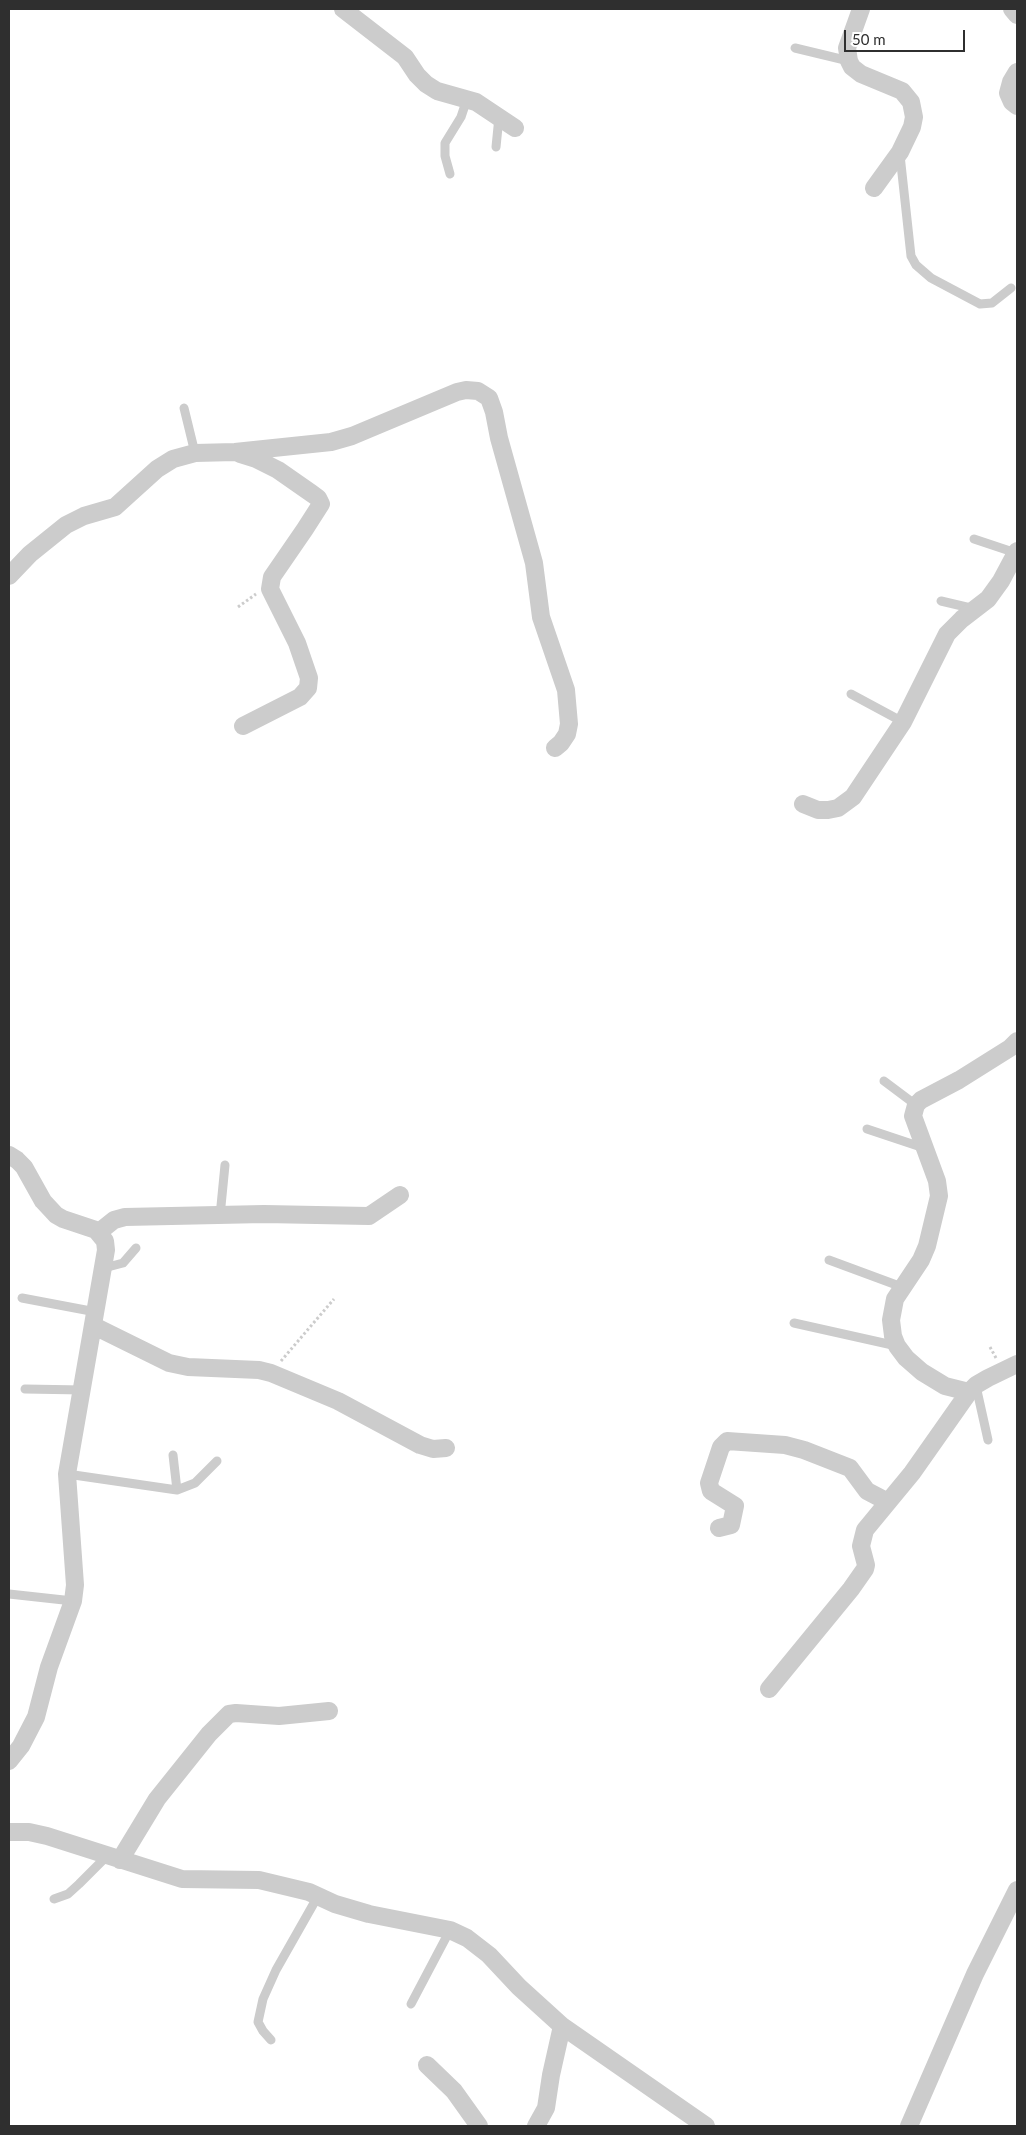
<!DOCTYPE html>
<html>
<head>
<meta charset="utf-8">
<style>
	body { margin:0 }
	#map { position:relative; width:1026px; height:2135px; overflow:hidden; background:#fff; font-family:Lato,sans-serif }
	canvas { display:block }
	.frame { position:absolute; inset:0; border:10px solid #2f2f2f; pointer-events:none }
	.scale { position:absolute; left:844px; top:30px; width:121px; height:22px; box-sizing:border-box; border:2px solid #2f2f2f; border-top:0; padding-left:6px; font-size:15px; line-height:18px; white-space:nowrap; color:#2f2f2f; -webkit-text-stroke:4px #fff; paint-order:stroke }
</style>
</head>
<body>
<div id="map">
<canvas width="1026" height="2135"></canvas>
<div class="frame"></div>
<div class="scale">50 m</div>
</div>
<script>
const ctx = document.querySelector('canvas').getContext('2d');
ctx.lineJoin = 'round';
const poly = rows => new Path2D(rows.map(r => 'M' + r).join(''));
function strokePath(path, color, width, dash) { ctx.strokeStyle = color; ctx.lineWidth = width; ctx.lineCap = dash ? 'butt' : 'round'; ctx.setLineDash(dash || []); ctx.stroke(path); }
strokePath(poly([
	[238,607,256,594],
	[990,1347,996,1358],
	[281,1361,334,1299]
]), '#ccc', 3, [2.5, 2.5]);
strokePath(poly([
	[795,48,849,61],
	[496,147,499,117],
	[900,155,911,256,916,265,931,278,980,304,992,303,1011,288],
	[450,174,445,156,445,143,461,117,465,105,465,98],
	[184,408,195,453],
	[974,539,1016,553],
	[941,601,975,609],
	[851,694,903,722],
	[884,1081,916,1105],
	[867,1129,924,1148],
	[220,1216,225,1165],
	[829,1260,902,1287],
	[104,1268,123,1263,136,1248],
	[22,1298,96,1312],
	[794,1323,897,1346],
	[976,1386,988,1440],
	[25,1389,83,1390],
	[173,1455,177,1490],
	[67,1474,177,1490,195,1483,217,1461],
	[9,1594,73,1601],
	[54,1899,68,1894,79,1884,107,1856],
	[411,2004,450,1930],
	[271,2040,263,2031,258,2022,263,1999,276,1970,318,1896]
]), '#ccc', 9);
strokePath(poly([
	[343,9,405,57,417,75,426,84,437,91,476,102,515,128],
	[861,9,847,48,849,61,852,67,861,74,902,91,911,102,914,117,912,127,900,152,874,188],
	[1012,9,1017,15],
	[1017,72,1011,82,1008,93,1012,102,1017,106],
	[240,454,256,459,278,470,311,493,318,498,321,504,305,529,272,577,270,589,297,643,309,678,308,688,300,697,243,726],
	[9,576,30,554,66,525,84,516,115,507,157,469,173,459,195,453,235,452,331,442,352,436,457,392,466,390,478,391,489,398,494,412,499,438,534,563,541,617,566,690,569,724,567,734,561,743,555,748],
	[803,804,818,810,828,810,838,808,853,797,903,722,947,634,962,619,988,599,1001,581,1017,551],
	[9,1155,17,1160,24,1167,43,1201,56,1215,63,1219,96,1230,105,1241,106,1250,67,1474,75,1585,73,1601,49,1667,36,1717,21,1746,9,1761],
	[99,1232,114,1220,125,1217,264,1214,369,1216,400,1195],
	[94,1326,169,1363,188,1367,259,1370,271,1373,338,1401,420,1445,433,1449,446,1448],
	[969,1392,945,1386,922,1372,906,1358,897,1346,893,1336,891,1320,895,1299,921,1260,927,1246,939,1196,937,1181,913,1116,916,1105,921,1100,959,1080,1010,1048,1017,1041],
	[719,1528,731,1525,735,1506,711,1491,709,1483,721,1447,727,1441,785,1445,804,1450,850,1468,867,1491,888,1502],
	[769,1689,851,1589,865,1569,866,1565,861,1546,865,1530,912,1473,969,1392,976,1385,988,1378,1017,1364],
	[9,1832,29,1832,47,1836,182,1879,259,1880,309,1892,335,1904,369,1914,450,1930,467,1938,489,1955,519,1987,562,2026,706,2126],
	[120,1860,157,1799,209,1734,229,1714,236,1713,279,1716,329,1711],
	[427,2065,454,2091,479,2126],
	[536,2126,546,2108,551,2075,562,2026],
	[909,2126,975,1974,1017,1890]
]), '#ccc', 18);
</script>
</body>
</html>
